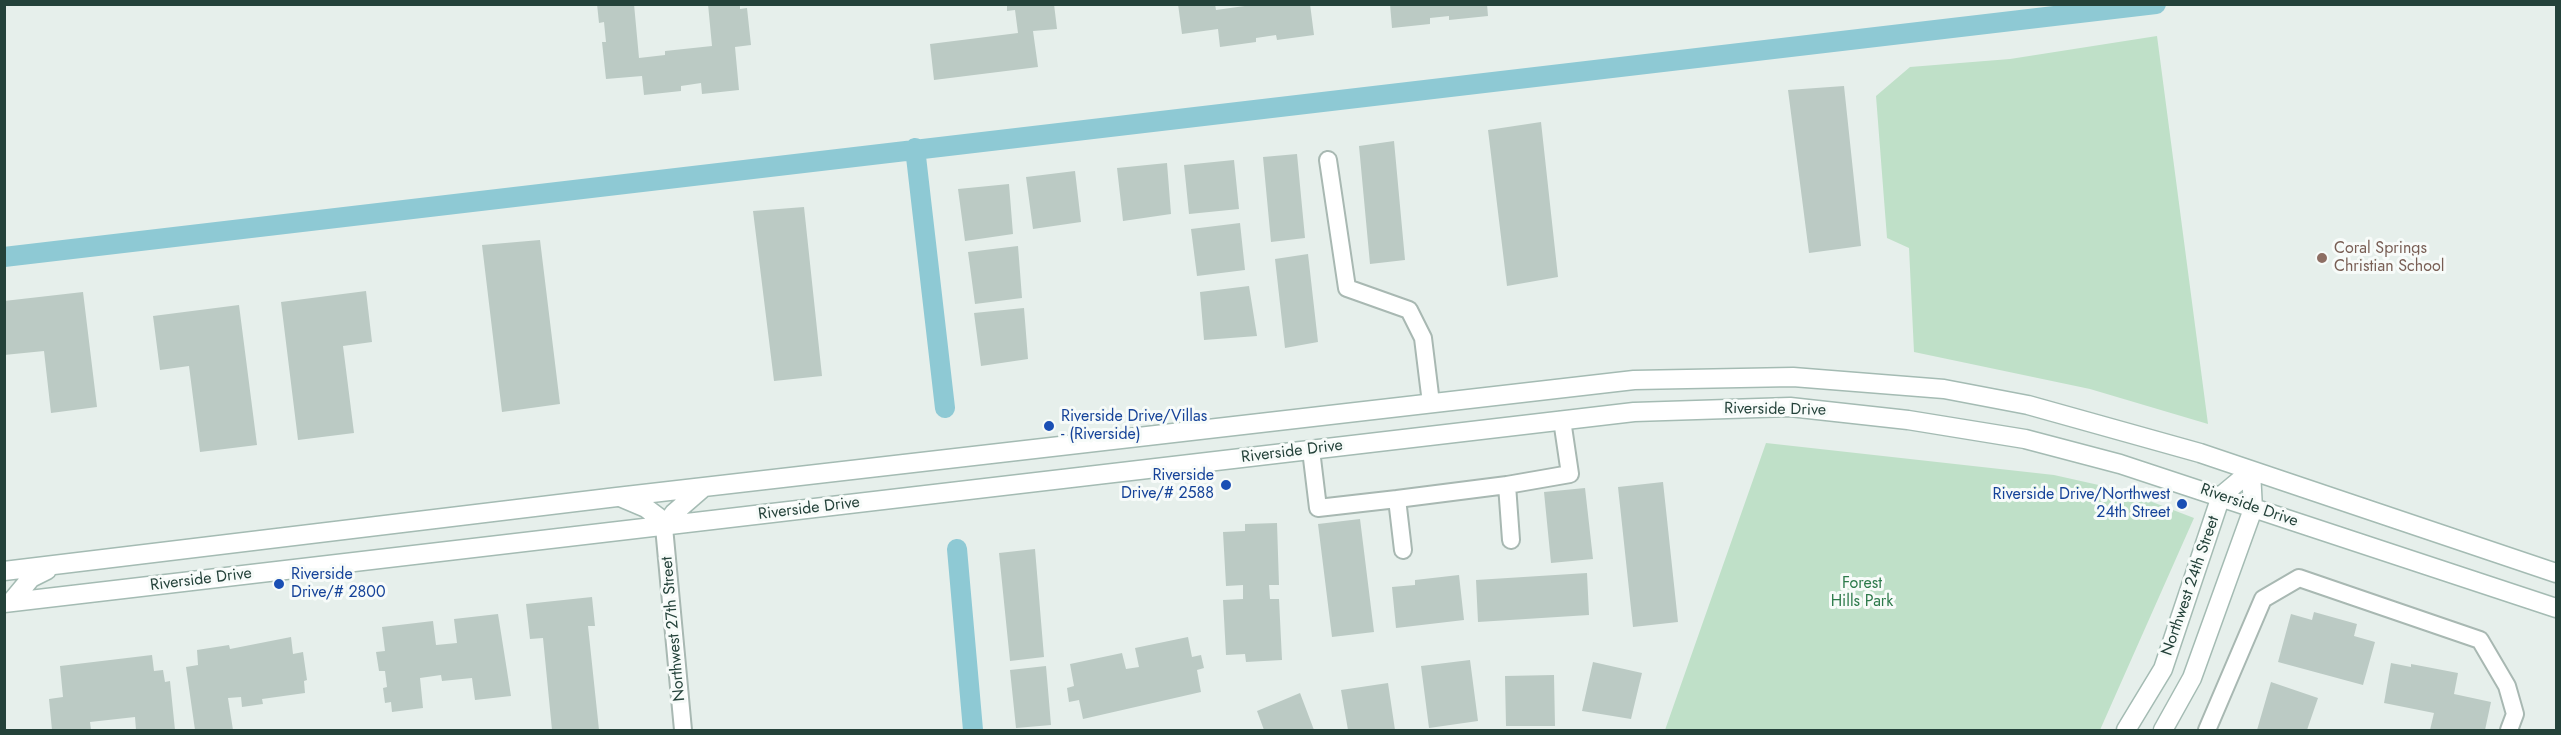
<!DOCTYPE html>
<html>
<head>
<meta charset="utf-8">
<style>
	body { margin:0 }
	#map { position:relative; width:2561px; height:735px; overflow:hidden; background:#e6efeb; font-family:Jost,sans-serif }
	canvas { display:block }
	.frame { position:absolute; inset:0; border:6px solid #24423a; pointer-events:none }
</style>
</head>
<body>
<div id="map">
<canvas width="2561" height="735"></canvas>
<div class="frame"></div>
</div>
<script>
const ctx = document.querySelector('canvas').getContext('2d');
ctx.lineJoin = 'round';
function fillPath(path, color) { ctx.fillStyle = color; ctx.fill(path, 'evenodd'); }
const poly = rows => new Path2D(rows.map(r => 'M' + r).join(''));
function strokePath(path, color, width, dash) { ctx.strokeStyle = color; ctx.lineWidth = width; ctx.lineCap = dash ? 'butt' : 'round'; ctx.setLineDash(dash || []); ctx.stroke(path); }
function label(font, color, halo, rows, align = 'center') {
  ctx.font = font + ' Jost,sans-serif'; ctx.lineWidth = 6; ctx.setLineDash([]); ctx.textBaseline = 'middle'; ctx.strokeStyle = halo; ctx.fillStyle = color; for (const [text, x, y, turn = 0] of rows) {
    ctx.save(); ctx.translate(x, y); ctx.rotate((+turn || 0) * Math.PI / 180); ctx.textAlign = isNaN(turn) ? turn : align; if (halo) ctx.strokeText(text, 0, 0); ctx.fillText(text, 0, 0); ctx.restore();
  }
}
fillPath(poly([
	[2157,36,2208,424,2090,389,1914,352,1909,248,1887,238,1876,96,1910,67,2010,59],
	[1766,443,2054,475,2121,490,2194,518,2100,730,1665,730]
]), '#bfe0c8');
strokePath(poly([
	[915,148,945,408],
	[4,257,2156,4],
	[957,549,973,730]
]), '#8ec9d4', 20);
fillPath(poly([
	[597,4,634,4,639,58,665,55,665,51,712,46,708,4,740,4,740,9,747,8,751,45,735,47,739,90,702,94,701,83,681,86,681,91,644,95,642,76,606,79,602,42,606,42,604,22,599,23],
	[1007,4,1054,4,1057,29,1033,31,1038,67,934,80,930,44,1018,33,1015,10,1007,11],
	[1178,4,1215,4,1216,10,1259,4,1310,4,1314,35,1277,40,1276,35,1256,38,1256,42,1220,47,1218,29,1182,34],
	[1390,4,1487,4,1488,16,1449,20,1449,16,1430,18,1430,24,1392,28],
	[1844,86,1861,246,1809,253,1788,90],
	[1541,122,1558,277,1507,286,1488,130],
	[1394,141,1405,260,1370,264,1359,146],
	[1297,154,1305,238,1271,242,1263,157],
	[1234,160,1239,209,1189,214,1184,165],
	[1167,163,1171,214,1123,221,1117,168],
	[1075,171,1081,222,1033,229,1026,177],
	[1009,184,1013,234,965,241,958,189],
	[804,207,822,376,774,381,753,211],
	[1240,223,1245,270,1197,276,1191,229],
	[540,240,560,404,502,412,482,245],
	[1018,246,1022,298,975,304,968,252],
	[1308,254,1318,342,1285,348,1275,259],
	[1249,286,1257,336,1204,340,1200,292],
	[366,291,372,342,343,346,354,433,298,440,281,302],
	[83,292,97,407,51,413,44,351,4,355,4,301],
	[239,305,257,445,200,452,189,366,160,370,153,316],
	[1024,308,1028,359,981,366,974,313],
	[1663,482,1678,622,1633,627,1618,487],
	[1585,488,1593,559,1551,563,1544,492],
	[1360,519,1374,632,1332,637,1318,524],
	[1277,523,1279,585,1269,585,1270,599,1279,599,1282,660,1246,662,1245,654,1226,655,1223,600,1243,599,1243,585,1226,586,1223,532,1245,531,1245,524],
	[1035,549,1044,657,1010,661,999,553],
	[1587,573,1589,615,1478,622,1476,580],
	[1459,575,1464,620,1396,628,1392,587,1415,585,1415,580],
	[592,597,595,626,588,626,599,730,552,730,543,638,530,639,526,604],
	[2314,612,2357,624,2354,636,2375,642,2363,685,2278,662,2291,614,2312,620],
	[498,614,511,696,475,700,472,678,442,681,441,675,420,678,423,708,392,712,391,702,385,703,383,688,387,687,385,671,379,671,376,652,385,651,382,627,433,621,436,645,457,643,454,619],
	[291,637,293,654,303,652,307,680,304,681,305,693,262,699,263,704,242,707,241,697,228,698,233,730,195,730,186,667,198,665,197,650,229,645,230,649],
	[1188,637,1192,657,1201,655,1204,668,1197,670,1201,692,1083,719,1079,700,1069,702,1067,688,1074,686,1070,664,1122,653,1126,669,1139,667,1135,648],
	[152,655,154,671,163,670,165,682,170,681,175,730,136,730,135,717,90,722,91,730,52,730,49,699,63,697,60,666],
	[1470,660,1478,721,1429,728,1421,666],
	[1593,662,1642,673,1631,719,1582,711],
	[2391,663,2411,667,2411,664,2458,673,2454,694,2491,702,2485,730,2430,730,2434,713,2384,703],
	[1046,666,1051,725,1016,728,1010,670],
	[1554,675,1555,726,1506,726,1505,676],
	[2271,682,2318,698,2307,730,2257,730],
	[1388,683,1395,730,1348,730,1341,690],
	[1300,693,1314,730,1264,730,1257,711]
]), '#bbcac4');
const street = poly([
	[1328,160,1347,288,1409,310,1423,338,1431,403],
	[1311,450,1318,508,1397,499,1403,550],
	[1507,485,1570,474,1562,420],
	[1397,499,1507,485,1511,540],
	[664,527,683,730],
	[2207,730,2263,599,2299,578,2480,640,2507,686,2515,714,2509,730]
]);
const secondary = poly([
	[620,497,646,508,658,517,664,527],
	[664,527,674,513,704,487],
	[4,571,617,497,1634,380,1793,377,1944,389,2028,405,2200,453,2556,573],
	[11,602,31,578,47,570],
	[4,603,1634,412,1790,407,1908,420,2025,439,2120,464,2556,608],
	[2126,730,2163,669,2221,496,2251,471],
	[2163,730,2192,678,2253,509,2251,471]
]);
strokePath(street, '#a8b8b2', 20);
strokePath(secondary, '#a4bbb3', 21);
strokePath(street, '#fff', 16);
strokePath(secondary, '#fff', 18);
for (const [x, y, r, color] of [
	[2322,258,6,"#8d6e63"],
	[1049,426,6,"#1a4fb4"],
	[1226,485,6,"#1a4fb4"],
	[2182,504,6,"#1a4fb4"],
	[279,584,6,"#1a4fb4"]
]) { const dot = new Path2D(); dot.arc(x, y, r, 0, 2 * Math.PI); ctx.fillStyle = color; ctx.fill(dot); strokePath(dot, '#f7fbf9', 2); }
label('16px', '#785e54', '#f7fbf9', [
	["Coral Springs",2334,249],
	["Christian School",2334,267]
], 'left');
label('16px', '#24423a', '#f7fbf9', [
	["Riverside Drive",1775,410,1],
	["Riverside Drive",1292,452,-7],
	["Riverside Drive",2249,506,19],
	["Riverside Drive",809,509,-7],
	["Riverside Drive",201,580,-7],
	["Northwest 24th Street",2191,586,-71],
	["Northwest 27th Street",674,629,-95]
]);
label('16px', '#164399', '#f7fbf9', [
	["Riverside Drive/Villas",1061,417],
	["- (Riverside)",1061,435],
	["Riverside",1214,476,"right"],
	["Drive/# 2588",1214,494,"right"],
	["Riverside Drive/Northwest",2170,495,"right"],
	["24th Street",2170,513,"right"],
	["Riverside",291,575],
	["Drive/# 2800",291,593]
], 'left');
label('16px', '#2d7a4b', '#f7fbf9', [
	["Forest",1862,584],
	["Hills Park",1862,602]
]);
</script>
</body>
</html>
